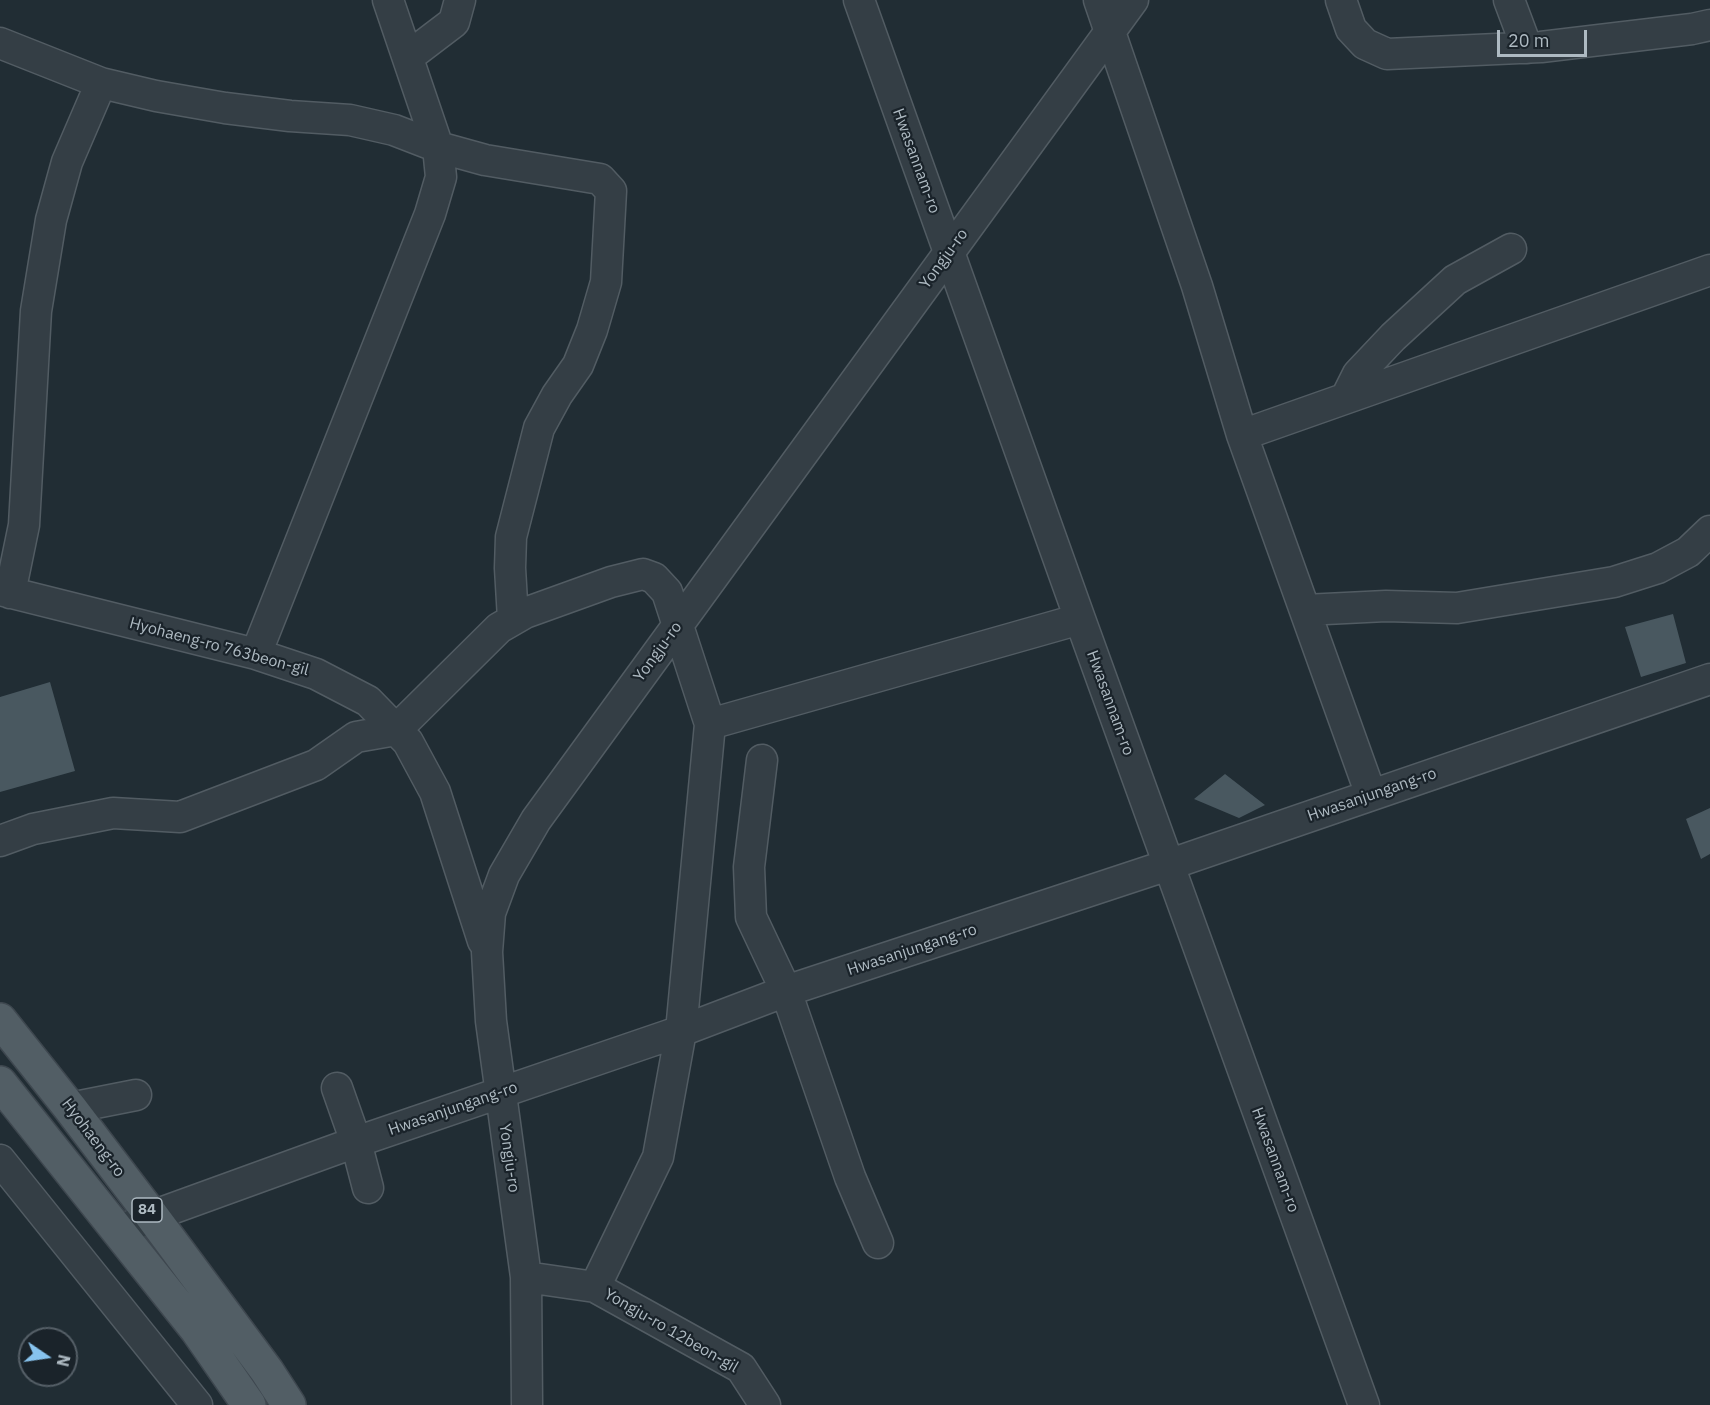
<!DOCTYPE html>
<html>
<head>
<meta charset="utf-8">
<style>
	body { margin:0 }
	#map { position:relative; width:1710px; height:1405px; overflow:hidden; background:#212d34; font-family:"IBM Plex Sans",sans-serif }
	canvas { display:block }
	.north { position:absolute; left:18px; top:1327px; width:60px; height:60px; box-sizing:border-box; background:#1a232a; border:2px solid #555f67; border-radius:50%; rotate:103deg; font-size:16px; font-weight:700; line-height:24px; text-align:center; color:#aebac2 }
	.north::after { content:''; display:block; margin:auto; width:21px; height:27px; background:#87c3ee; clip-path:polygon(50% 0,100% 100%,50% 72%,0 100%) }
	.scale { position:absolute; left:1497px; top:30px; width:90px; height:27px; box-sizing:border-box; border:3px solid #aebac2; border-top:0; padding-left:8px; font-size:18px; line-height:21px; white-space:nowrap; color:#aebac2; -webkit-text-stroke:4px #1a232a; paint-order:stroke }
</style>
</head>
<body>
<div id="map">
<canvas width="1710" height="1405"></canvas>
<div class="north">N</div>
<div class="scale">20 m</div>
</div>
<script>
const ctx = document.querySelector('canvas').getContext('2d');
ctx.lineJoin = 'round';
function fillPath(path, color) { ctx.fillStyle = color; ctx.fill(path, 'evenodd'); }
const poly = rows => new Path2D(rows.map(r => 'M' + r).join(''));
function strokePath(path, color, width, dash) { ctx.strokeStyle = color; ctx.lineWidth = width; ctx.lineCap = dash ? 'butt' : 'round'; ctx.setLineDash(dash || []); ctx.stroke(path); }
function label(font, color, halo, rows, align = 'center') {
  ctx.font = font + ' "IBM Plex Sans",sans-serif'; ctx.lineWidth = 4.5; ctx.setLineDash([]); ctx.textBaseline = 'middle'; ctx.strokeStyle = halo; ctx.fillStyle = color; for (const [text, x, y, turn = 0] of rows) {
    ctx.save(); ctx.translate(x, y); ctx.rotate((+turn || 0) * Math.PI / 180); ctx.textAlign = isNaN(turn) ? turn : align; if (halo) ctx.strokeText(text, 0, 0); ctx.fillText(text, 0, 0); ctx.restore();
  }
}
fillPath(poly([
	[1673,614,1686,663,1641,677,1625,627],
	[50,682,75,771,0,792,0,697],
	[1225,774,1265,805,1239,818,1194,799],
	[1710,808,1710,854,1701,859,1686,819]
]), '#495860');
const minor = poly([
	[859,0,1080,619,1364,1405],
	[1099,0,1197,286,1242,435,1371,795],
	[1341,0,1351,29,1365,44,1387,54,1541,47,1692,29,1710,25],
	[1509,0,1527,48],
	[0,43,101,83,156,96,225,108,290,116,350,120,394,130,438,147,485,160,600,179,611,191,606,282,592,330,578,365,557,395,539,428,511,537,510,568,513,619],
	[408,57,454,22,460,0],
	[1346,398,1358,374,1393,337,1455,280,1511,249],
	[1242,435,1710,270],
	[0,590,256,654,316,674,368,701,408,742,435,792,483,941],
	[10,593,24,525,36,311,51,220,67,162,101,83],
	[1305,610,1386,606,1457,608,1614,582,1658,568,1688,552,1710,531],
	[256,654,430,214,441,177,438,147,388,0],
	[710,724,1080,619],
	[762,760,749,867,751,917,786,991,850,1177,878,1243],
	[0,841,33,829,113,813,180,817,316,765,356,737,396,730,499,628,525,613,611,582,643,574,654,578,667,592,710,724,681,1031,658,1157,595,1287],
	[337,1088,356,1142,368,1188],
	[70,1108,136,1095],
	[0,1160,197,1405],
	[118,1232,152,1216,356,1142,681,1031,786,991,1168,865,1710,679],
	[526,1277,595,1287,741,1368,765,1405],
	[527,1405,526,1277,491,1021,487,952,490,913,504,875,536,820,1133,0]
]);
const major = poly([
	[0,1020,70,1108,152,1216,267,1371,289,1405],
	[0,1083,197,1330,249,1405]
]);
strokePath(minor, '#525c63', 33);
strokePath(major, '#3e474f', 36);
strokePath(minor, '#343e45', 30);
strokePath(major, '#525e65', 33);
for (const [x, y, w] of [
	[147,1210,30]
]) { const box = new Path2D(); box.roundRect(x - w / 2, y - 12, w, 24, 4.5); ctx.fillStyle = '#1a232a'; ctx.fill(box); strokePath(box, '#aebac2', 1.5); }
label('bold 15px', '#aebac2', null, [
	["84",147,1210]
]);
label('16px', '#aebac2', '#1a232a', [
	["Hwasannam-ro",916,161,70],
	["Yongju-ro",944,259,-54],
	["Hyohaeng-ro 763beon-gil",219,647,15],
	["Yongju-ro",658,652,-54],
	["Hwasannam-ro",1110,703,70],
	["Hwasanjungang-ro",1372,795,-19],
	["Hwasanjungang-ro",912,950,-18],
	["Hwasanjungang-ro",453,1109,-19],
	["Hyohaeng-ro",93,1138,53],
	["Yongju-ro",509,1158,82],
	["Hwasannam-ro",1275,1160,70],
	["Yongju-ro 12beon-gil",671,1331,30]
]);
</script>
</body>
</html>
